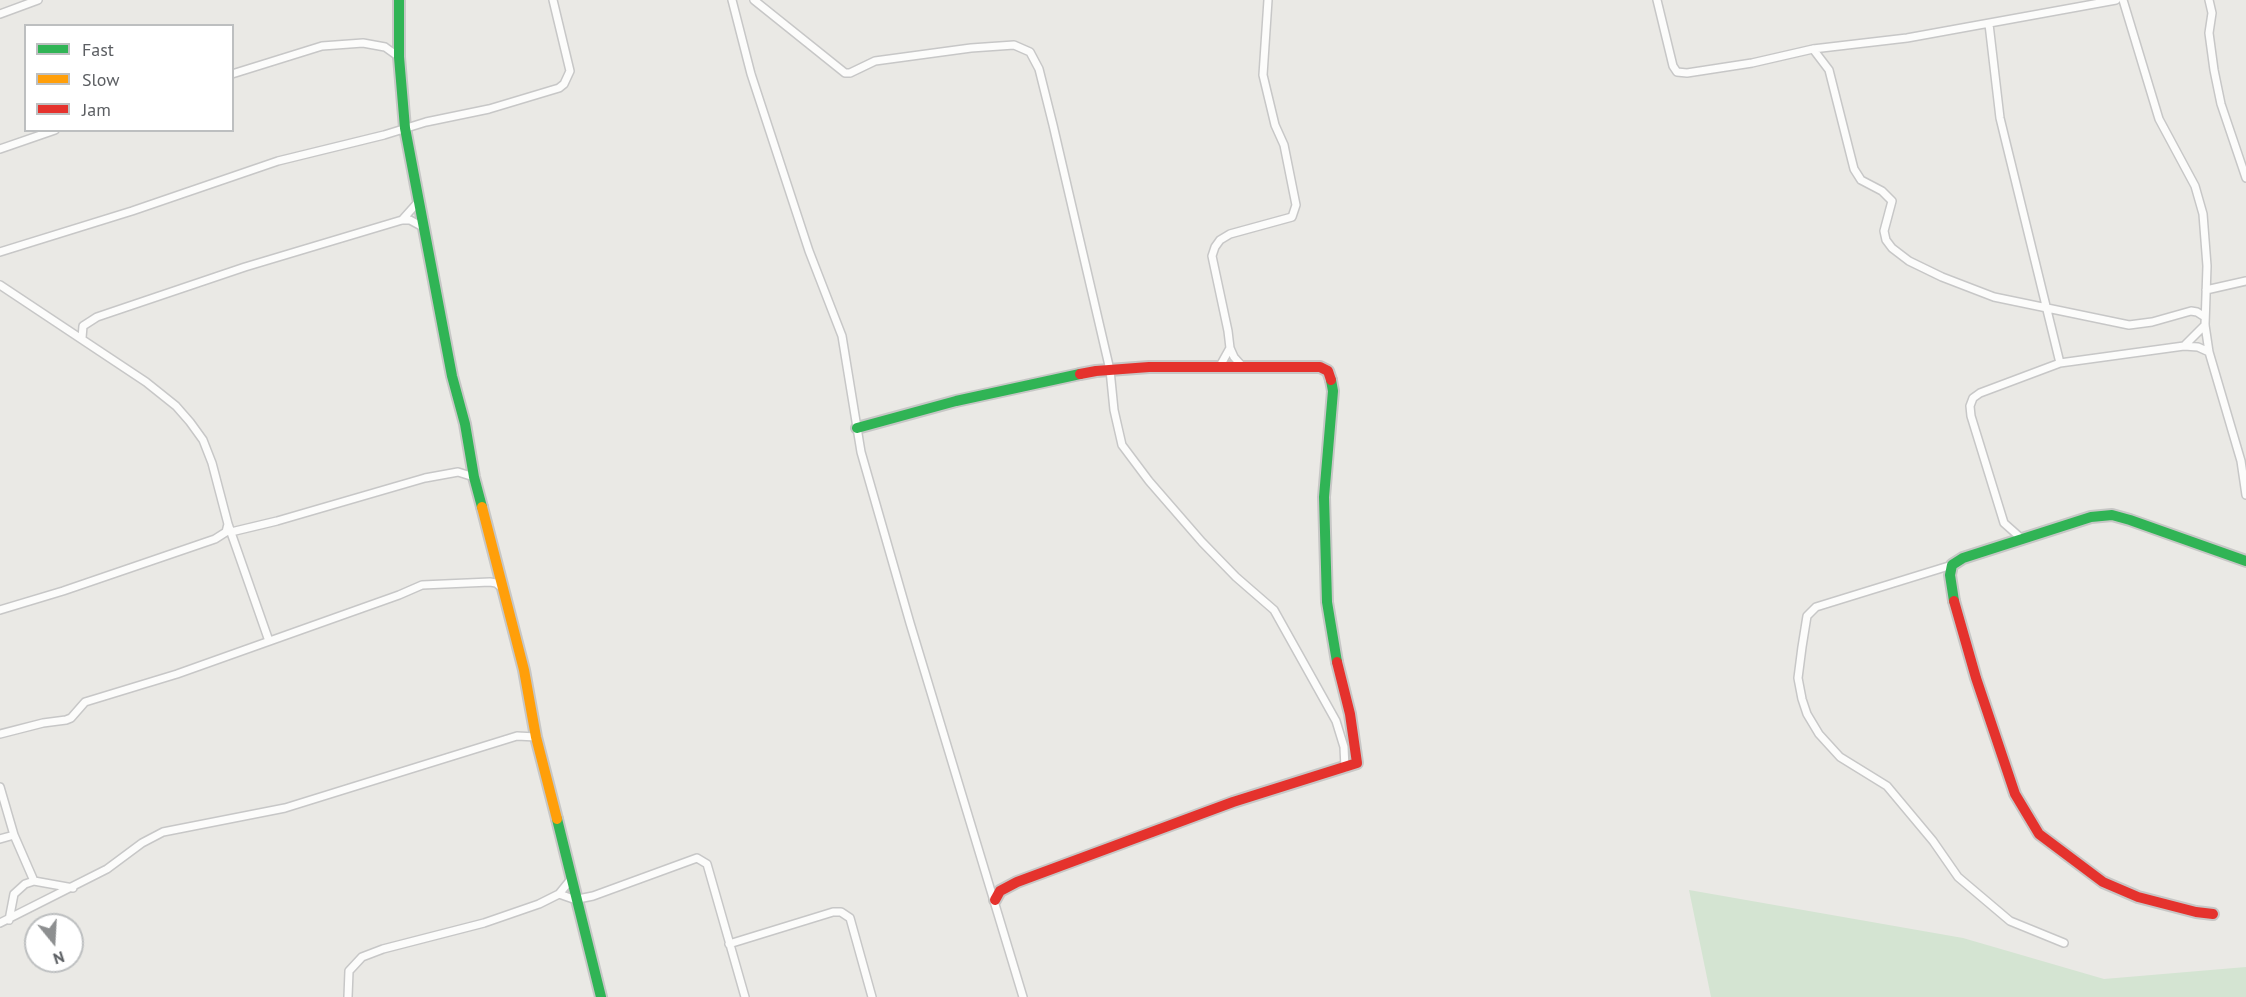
<!DOCTYPE html>
<html>
<head>
<meta charset="utf-8">
<style>
	body { margin:0 }
	#map { position:relative; width:2246px; height:997px; overflow:hidden; background:#eae9e5; font-family:"PT Sans",sans-serif }
	canvas { display:block }
	.legend { position:absolute; left:24px; top:24px; width:210px; height:108px; box-sizing:border-box; background:#fff; border:2px solid #bdbfc0; margin:0; padding:8px 10px; list-style:none; font-size:18px; color:#5b5e62 }
	.legend li { display:flex; align-items:center; gap:12px; height:30px }
	.legend b { width:30px; border:2px solid #bdbfc0 }
	.north { position:absolute; left:24px; top:913px; width:60px; height:60px; box-sizing:border-box; background:#fff; border:2px solid #bdbfc0; border-radius:50%; rotate:162deg; font-size:16px; font-weight:700; line-height:24px; text-align:center; color:#5b5e62 }
	.north::after { content:''; display:block; margin:auto; width:21px; height:27px; background:#8d8f90; clip-path:polygon(50% 0,100% 100%,50% 72%,0 100%) }
</style>
</head>
<body>
<div id="map">
<canvas width="2246" height="997"></canvas>
<ul class="legend">
<li><b style="height:8px;background:#30b455"></b>Fast</li>
<li><b style="height:8px;background:#ff9f0a"></b>Slow</li>
<li><b style="height:8px;background:#e5322d"></b>Jam</li>
</ul>
<div class="north">N</div>
</div>
<script>
const ctx = document.querySelector('canvas').getContext('2d');
ctx.lineJoin = 'round';
function fillPath(path, color) { ctx.fillStyle = color; ctx.fill(path, 'evenodd'); }
const poly = rows => new Path2D(rows.map(r => 'M' + r).join(''));
function strokePath(path, color, width, dash) { ctx.strokeStyle = color; ctx.lineWidth = width; ctx.lineCap = dash ? 'butt' : 'round'; ctx.setLineDash(dash || []); ctx.stroke(path); }
fillPath(poly([
	[1689,890,1963,938,2104,979,2246,967,2246,997,1711,997]
]), '#d4e4d2');
const street = poly([
	[732,0,751,74,809,251,842,336,861,452,910,623,1023,997],
	[754,0,845,73,850,73,875,61,971,48,1014,45,1030,52,1039,69,1053,125,1110,370,1114,410,1122,445,1149,481,1202,542,1236,577,1274,610,1336,721,1344,747,1345,768],
	[1657,0,1673,66,1677,72,1687,73,1752,63,1813,49,1907,38,2116,0],
	[2123,0,2159,119,2195,186,2203,214,2207,266,2205,325,2209,352,2241,461,2246,495],
	[2209,0,2212,13,2209,33,2214,70,2221,104,2246,178],
	[0,14,38,0],
	[1989,24,2000,118,2060,363],
	[1813,49,1829,70,1854,169,1861,180,1882,191,1892,201,1884,231,1886,240,1892,248,1909,261,1942,277,1994,297,2129,325,2152,322,2191,311,2197,312,2205,317],
	[232,74,322,46,363,43,385,47,399,57],
	[0,149,55,130],
	[402,220,419,201],
	[0,252,132,211,278,161,384,135,426,122,489,109,559,88,564,84,570,71,553,0],
	[0,285,146,382,176,406,190,422,203,440,212,463,228,524,269,641],
	[2206,290,2246,281],
	[82,338,83,326,97,317,245,267,402,220,410,220,423,227],
	[2184,346,2205,325],
	[1230,348,1234,357,1243,367],
	[1220,366,1230,348,1228,331,1212,256,1215,247,1220,240,1230,234,1292,217,1296,205,1284,145,1275,125,1263,75,1268,0],
	[231,532,277,521,425,478,458,472,474,477],
	[2022,539,2004,523,1971,416,1970,406,1973,398,1980,393,2060,363,2184,346,2198,347,2209,352],
	[1952,565,1816,607,1807,616,1802,647,1798,678,1802,699,1807,714,1819,734,1840,757,1887,786,1933,841,1958,877,2010,921,2064,943],
	[0,610,63,591,215,539,226,532,228,524],
	[0,734,43,723,66,720,71,718,85,702,177,674,399,595,422,585,490,582,496,583,501,587],
	[0,787,14,835,34,881],
	[0,839,14,835],
	[559,894,579,901],
	[578,899,593,896,697,858,707,864,745,997],
	[9,920,14,894,25,884,34,881,73,888],
	[0,923,107,869,142,843,163,832,285,808,517,736,536,737],
	[729,944,833,912,841,912,850,918,872,997],
	[348,997,349,971,362,957,383,949,484,923,539,904,559,894,572,878]
]);
const fast = poly([
	[399,0,399,57,405,128,452,376,465,424,474,477,482,507],
	[1331,380,1333,391,1324,497,1327,602,1337,662],
	[857,428,956,401,1080,374],
	[1954,601,1950,575,1952,565,1963,558,2091,517,2112,515,2130,520,2246,561],
	[557,819,601,997]
]);
const slow = poly([
	[482,507,524,670,536,737,557,819]
]);
const jam = poly([
	[1080,374,1096,371,1149,367,1320,367,1328,371,1331,380],
	[1954,601,1976,678,2015,794,2039,834,2103,882,2138,897,2196,912,2213,914],
	[995,900,1000,891,1017,882,1233,802,1357,763,1350,714,1337,662]
]);
strokePath(street, '#c7c7c7', 10);
strokePath(fast, '#c7c7c6', 14);
strokePath(slow, '#c7c7c6', 14);
strokePath(jam, '#c7c7c6', 14);
strokePath(street, '#fcfcfb', 7);
strokePath(fast, '#30b455', 10);
strokePath(slow, '#ff9f0a', 10);
strokePath(jam, '#e5322d', 10);
</script>
</body>
</html>
